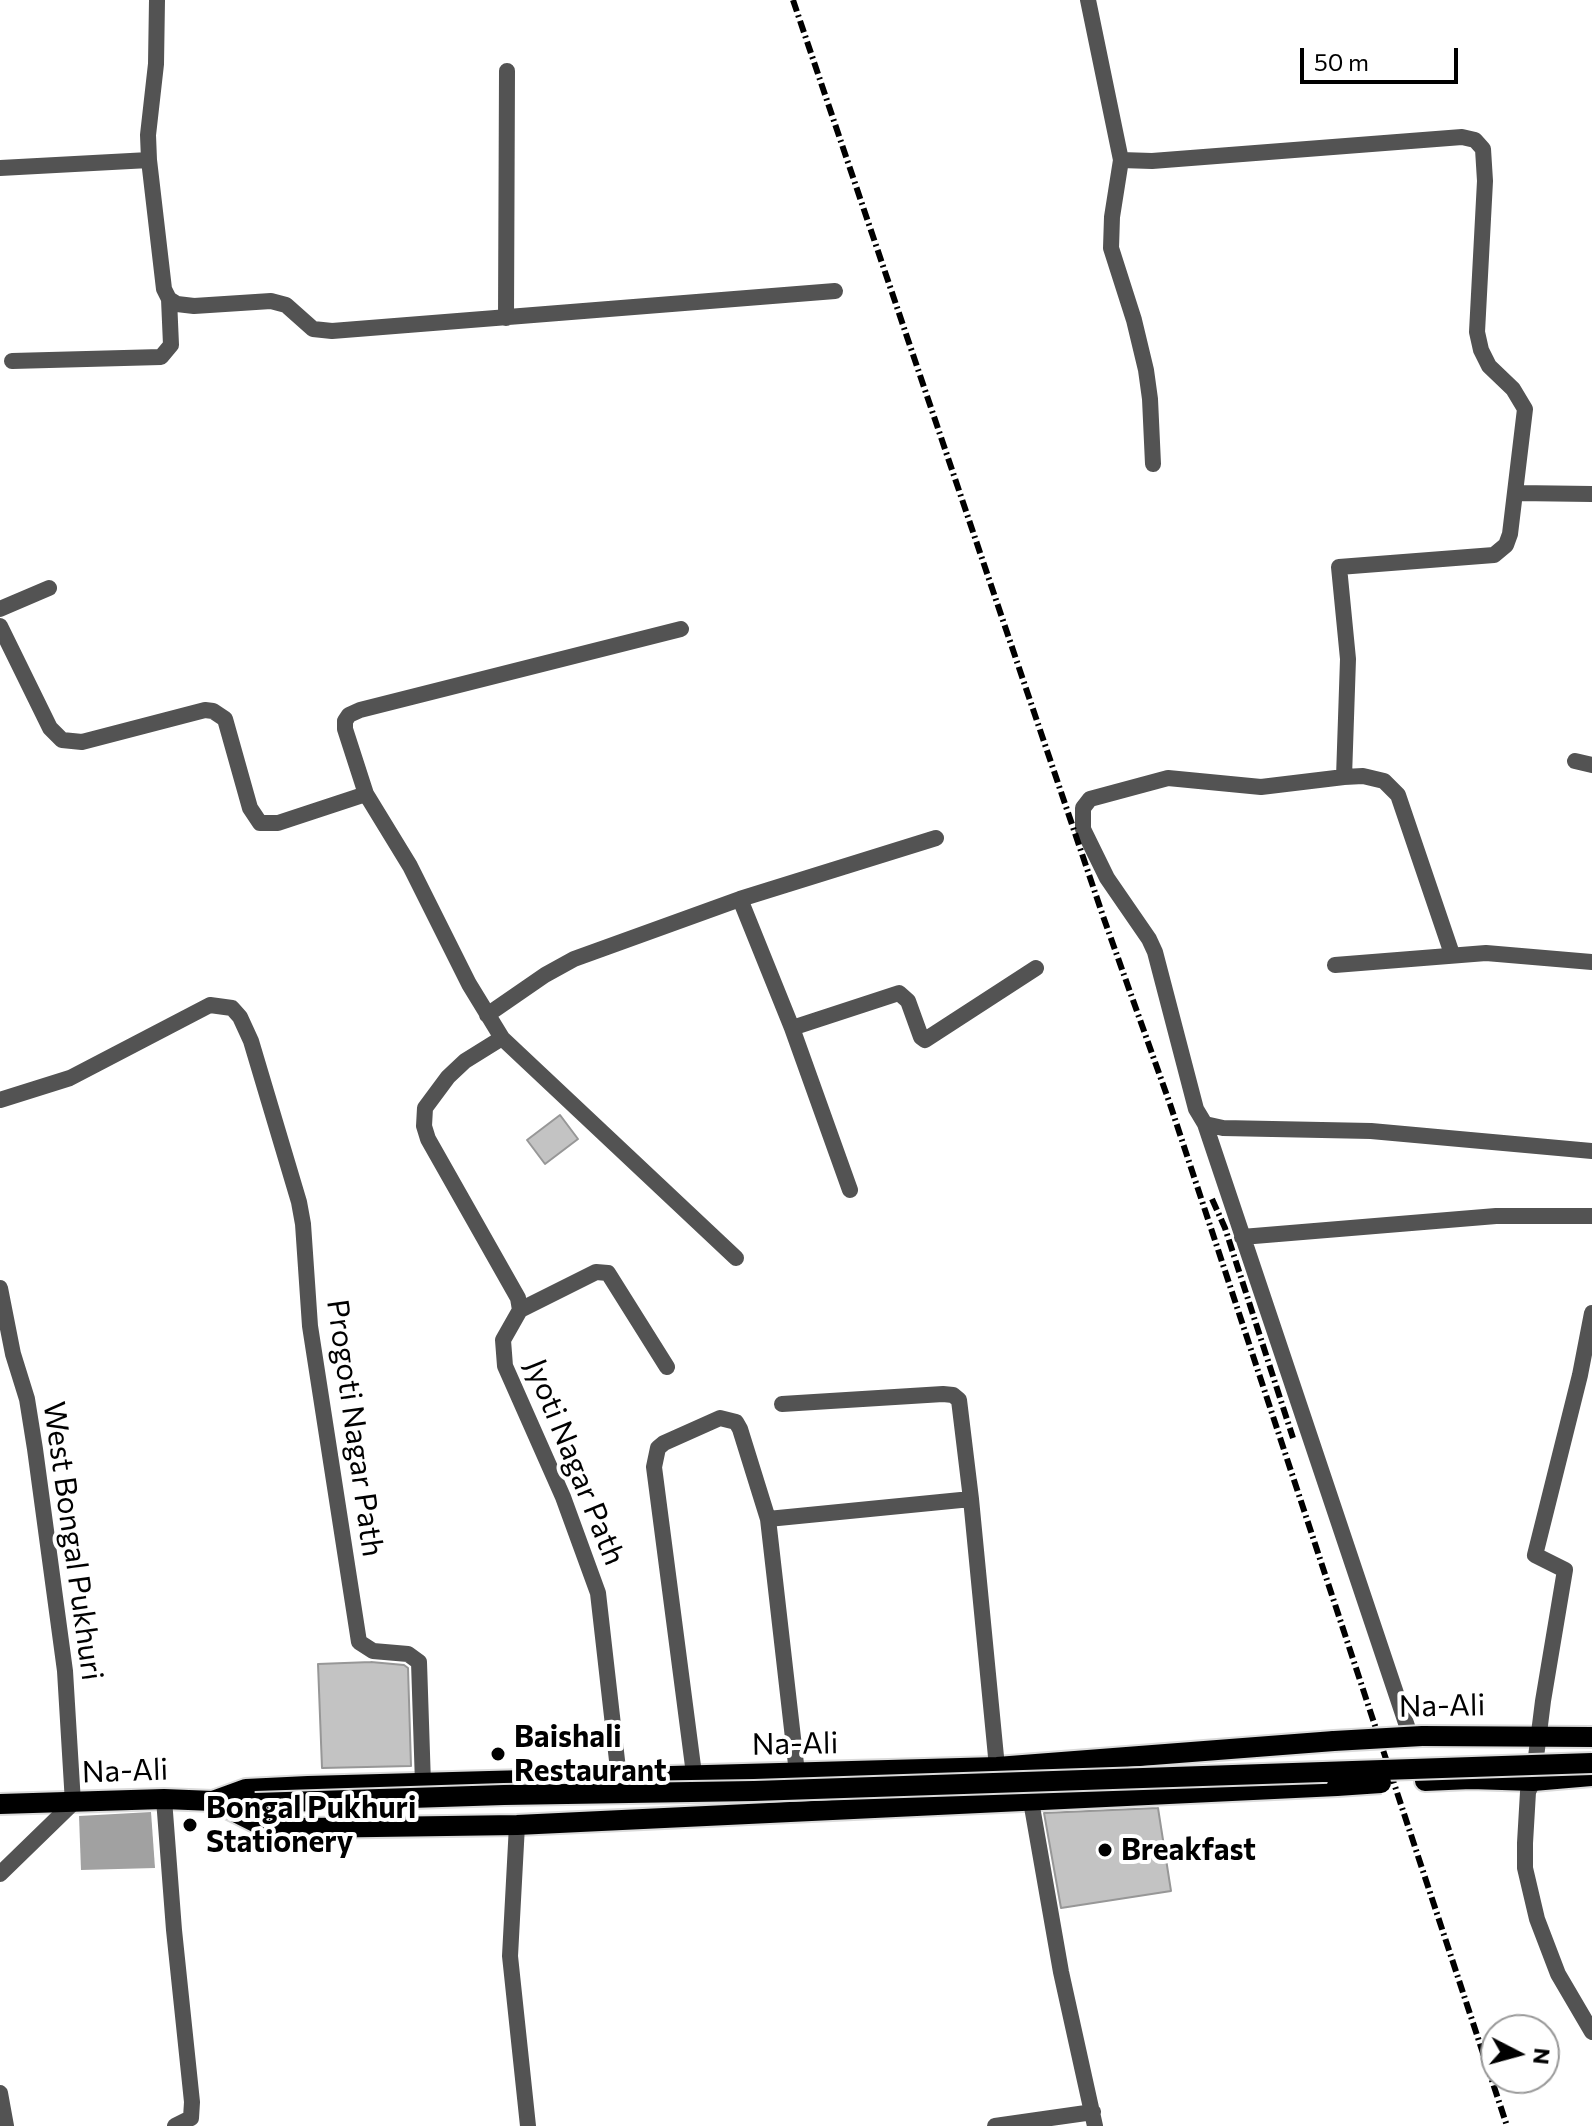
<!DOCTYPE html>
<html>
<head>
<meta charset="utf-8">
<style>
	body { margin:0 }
	#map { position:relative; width:1592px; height:2126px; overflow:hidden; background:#fff; font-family:Commissioner,sans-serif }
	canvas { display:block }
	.north { position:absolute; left:1480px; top:2014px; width:80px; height:80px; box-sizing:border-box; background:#fff; border:2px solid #999; border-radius:50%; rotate:96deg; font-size:22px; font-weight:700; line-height:32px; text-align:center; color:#000 }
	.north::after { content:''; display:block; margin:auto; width:28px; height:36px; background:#000; clip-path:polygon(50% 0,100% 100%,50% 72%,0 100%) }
	.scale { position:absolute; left:1300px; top:48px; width:158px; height:36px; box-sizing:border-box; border:4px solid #000; border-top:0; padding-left:10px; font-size:24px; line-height:28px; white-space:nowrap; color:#000; -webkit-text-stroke:6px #fff; paint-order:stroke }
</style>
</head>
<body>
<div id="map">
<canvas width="1592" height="2126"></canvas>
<div class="north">N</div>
<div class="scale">50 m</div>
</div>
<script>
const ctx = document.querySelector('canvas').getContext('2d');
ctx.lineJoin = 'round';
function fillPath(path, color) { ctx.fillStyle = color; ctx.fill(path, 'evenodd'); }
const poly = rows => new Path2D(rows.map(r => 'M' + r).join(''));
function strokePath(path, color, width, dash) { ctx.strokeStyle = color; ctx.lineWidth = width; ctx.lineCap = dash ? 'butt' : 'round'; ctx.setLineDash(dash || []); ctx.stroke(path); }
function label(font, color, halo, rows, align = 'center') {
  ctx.font = font + ' Commissioner,sans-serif'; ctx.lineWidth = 8; ctx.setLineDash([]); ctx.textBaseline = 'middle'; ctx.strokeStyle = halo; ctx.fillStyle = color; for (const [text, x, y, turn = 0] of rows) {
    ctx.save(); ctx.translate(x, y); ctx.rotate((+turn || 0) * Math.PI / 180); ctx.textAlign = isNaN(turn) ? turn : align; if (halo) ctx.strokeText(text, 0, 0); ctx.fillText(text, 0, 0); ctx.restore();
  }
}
fillPath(poly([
	[151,1812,155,1868,81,1870,79,1816]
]), '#a1a1a1');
const building = poly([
	[560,1115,578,1139,545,1164,527,1140,560,1115],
	[371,1662,404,1665,408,1668,411,1766,322,1768,318,1664,371,1662],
	[1158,1808,1171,1891,1061,1908,1044,1813,1158,1808]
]);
fillPath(building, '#c3c3c3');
strokePath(building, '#979797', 2);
const primary = poly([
	[1422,1736,1592,1737],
	[1425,1781,1471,1779,1533,1781,1592,1776],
	[213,1801,261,1825,306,1828,517,1825,1337,1786],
	[0,1804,164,1799,213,1801,246,1789,308,1786,997,1767,1334,1741]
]);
strokePath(primary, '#dbdbdb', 24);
strokePath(poly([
	[157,0,156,64,148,135,149,160,164,289,169,299,177,304,194,306,271,301,286,305,313,329,332,331,835,291],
	[1088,0,1121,160,1112,217,1111,248,1134,320,1146,370,1150,399,1153,464],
	[1121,160,1152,161,1462,137,1475,140,1483,149,1485,181,1477,332,1481,350,1489,366,1513,389,1525,409,1510,534,1506,545,1494,555,1339,567,1348,659,1344,777],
	[0,168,149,160],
	[506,318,507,71],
	[12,361,161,357,171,345,169,299],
	[1517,493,1592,494],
	[0,609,49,588],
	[0,626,50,728,62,740,82,742,205,710,213,711,225,719,250,808,260,823,278,823,366,794],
	[681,629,360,710,349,715,345,721,345,729,366,794,410,866,469,984,502,1038,736,1258],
	[1575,761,1592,765],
	[740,899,936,838],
	[1452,954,1398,795,1384,781,1363,776,1344,777,1261,787,1168,778,1090,799,1083,808,1083,829,1107,878,1149,939,1155,952,1196,1109,1205,1124,1223,1128,1371,1131,1592,1151],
	[1335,965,1486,953,1592,962],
	[487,1015,545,975,574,959,740,899,792,1028,850,1190],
	[792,1028,899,993,908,1001,921,1037,925,1040,1036,968],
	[502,1038,465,1061,448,1077,425,1108,424,1126,428,1139,518,1298,520,1310,503,1340,505,1366,563,1497,598,1593,619,1778],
	[0,1100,70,1078,210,1005,232,1008,240,1017,251,1041,299,1202,303,1224,310,1326,359,1642,373,1651,408,1654,419,1662,423,1784],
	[1205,1124,1410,1735],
	[1242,1237,1496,1216,1592,1216],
	[0,1288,13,1354,27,1399,35,1449,65,1671,73,1803],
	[520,1310,596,1272,608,1273,667,1367],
	[1592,1313,1580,1375,1535,1555,1565,1570,1543,1701,1533,1781,1528,1792,1525,1843,1525,1868,1537,1919,1558,1974,1592,2032],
	[782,1404,943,1394,953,1395,959,1400,971,1499,997,1767],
	[797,1773,768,1519,971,1499],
	[694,1774,654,1467,658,1448,664,1443,720,1418,736,1422,740,1429,768,1519],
	[164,1799,174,1930,192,2102,191,2118,175,2126],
	[1031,1801,1061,1972,1095,2126],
	[517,1825,510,1956,528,2126],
	[0,2093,6,2126],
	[995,2126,1093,2112]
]), '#535353', 16);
strokePath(poly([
	[0,1874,73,1803]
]), '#535353', 16);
strokePath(primary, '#000', 20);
strokePath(poly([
	[793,0,1103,916,1170,1104,1507,2126],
	[1212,1199,1225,1228,1293,1438]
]), '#000', 6, [12, 4, 2, 4]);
const primaryBridge = poly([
	[1334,1741,1422,1736],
	[1337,1786,1381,1783],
	[255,1803,504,1795,754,1791,1592,1763]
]);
strokePath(primaryBridge, '#dbdbdb', 24, []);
strokePath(primaryBridge, '#000', 20);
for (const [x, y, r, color] of [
	[498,1754,8,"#000"],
	[190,1825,8,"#000"],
	[1105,1850,8,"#000"]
]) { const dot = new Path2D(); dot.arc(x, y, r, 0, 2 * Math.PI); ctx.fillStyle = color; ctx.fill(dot); strokePath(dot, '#fff', 3); }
label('30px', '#000', '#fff', [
	["Progoti Nagar Path",355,1428,82],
	["Jyoti Nagar Path",575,1462,68],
	["West Bongal Pukhuri",73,1541,82],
	["Na-Ali",1442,1706,-1],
	["Na-Ali",795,1744,-1],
	["Na-Ali",125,1771,-2]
]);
label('bold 30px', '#000', '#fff', [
	["Baishali",514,1737],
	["Restaurant",514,1771],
	["Bongal Pukhuri",206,1808],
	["Stationery",206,1842],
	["Breakfast",1121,1850]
], 'left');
</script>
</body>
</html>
